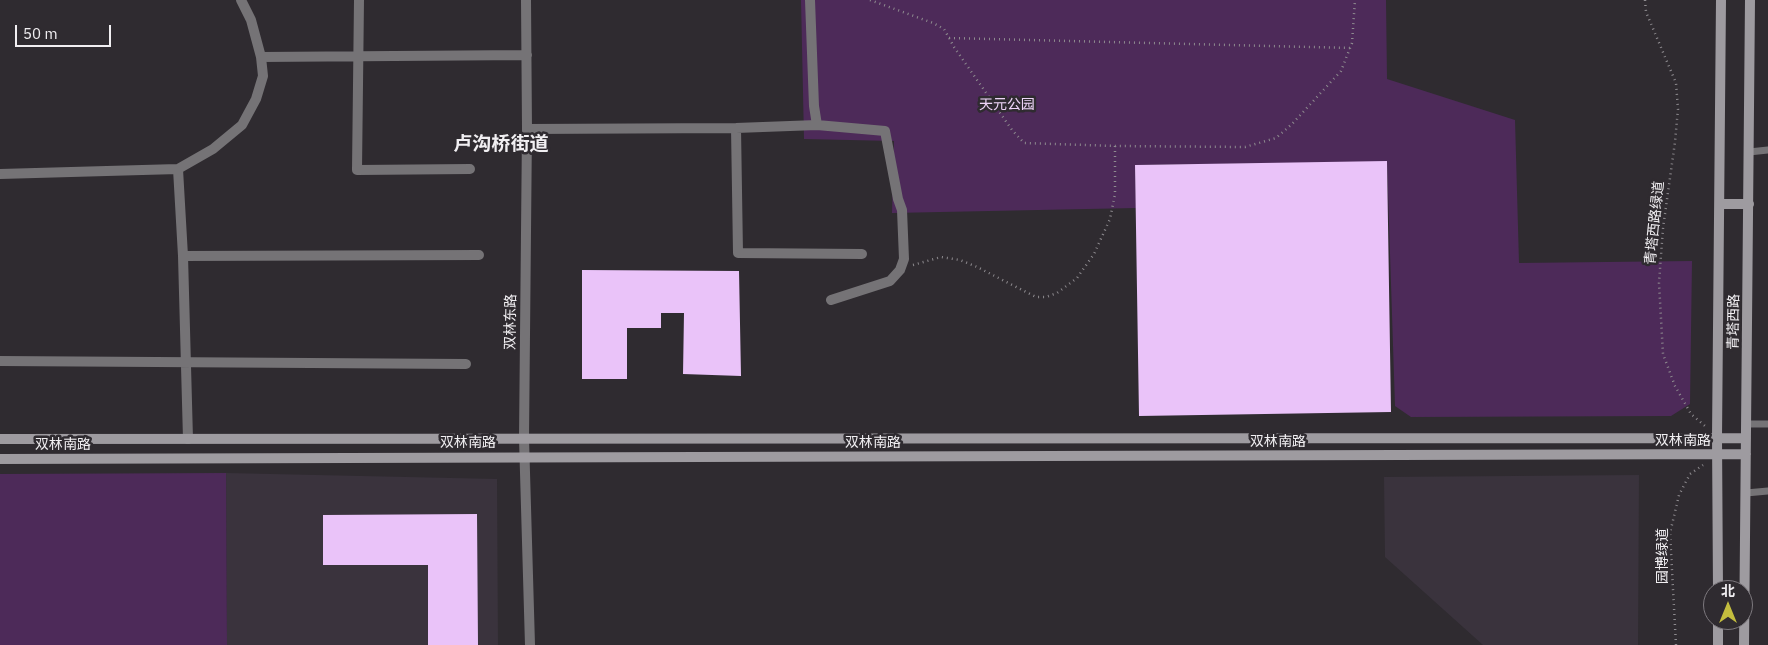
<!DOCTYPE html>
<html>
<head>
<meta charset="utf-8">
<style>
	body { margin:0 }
	#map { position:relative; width:1768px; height:645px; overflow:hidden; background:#2f2b30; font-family:"IBM Plex Sans","Noto Sans SC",sans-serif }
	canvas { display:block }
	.north { position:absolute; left:1703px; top:580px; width:50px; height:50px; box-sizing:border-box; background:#2f2b30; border:1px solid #7d797e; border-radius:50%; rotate:0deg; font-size:14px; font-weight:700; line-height:20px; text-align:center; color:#f1eff2 }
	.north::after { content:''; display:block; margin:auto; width:18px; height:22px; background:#c3bd3e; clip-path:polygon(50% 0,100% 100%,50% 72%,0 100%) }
	.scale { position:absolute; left:15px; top:25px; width:96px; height:22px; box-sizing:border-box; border:2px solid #f1eff2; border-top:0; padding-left:6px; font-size:15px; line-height:18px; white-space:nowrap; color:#f1eff2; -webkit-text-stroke:4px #2f2b30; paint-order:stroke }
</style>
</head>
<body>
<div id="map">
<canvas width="1768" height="645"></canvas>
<div class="north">北</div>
<div class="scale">50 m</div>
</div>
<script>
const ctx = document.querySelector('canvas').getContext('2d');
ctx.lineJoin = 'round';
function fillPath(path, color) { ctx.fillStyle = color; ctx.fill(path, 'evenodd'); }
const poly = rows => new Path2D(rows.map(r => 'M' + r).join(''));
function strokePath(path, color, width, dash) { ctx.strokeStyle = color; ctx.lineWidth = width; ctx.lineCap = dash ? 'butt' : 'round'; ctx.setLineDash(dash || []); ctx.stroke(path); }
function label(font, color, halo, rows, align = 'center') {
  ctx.font = font + ' "IBM Plex Sans","Noto Sans SC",sans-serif'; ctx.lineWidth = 5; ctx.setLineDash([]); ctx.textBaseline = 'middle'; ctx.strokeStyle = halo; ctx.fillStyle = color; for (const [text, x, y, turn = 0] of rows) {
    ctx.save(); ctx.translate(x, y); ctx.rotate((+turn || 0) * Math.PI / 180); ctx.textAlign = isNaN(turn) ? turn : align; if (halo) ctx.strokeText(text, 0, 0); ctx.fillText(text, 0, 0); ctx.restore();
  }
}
fillPath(poly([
	[226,473,497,479,498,645,227,645],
	[1639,475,1638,645,1483,645,1385,557,1384,477]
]), '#3a333d');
fillPath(poly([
	[801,0,1386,0,1387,79,1515,120,1519,263,1692,261,1690,404,1671,416,1411,417,1395,406,1387,162,1135,165,1136,208,892,213,894,141,804,139],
	[226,473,227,645,0,645,0,474]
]), '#4d2a59');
fillPath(poly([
	[1387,161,1391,412,1139,416,1135,165],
	[582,270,739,271,741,376,683,374,684,313,661,313,661,328,627,328,627,379,582,379],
	[477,514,478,645,428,645,428,565,323,565,323,515]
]), '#eac3f9');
strokePath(poly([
	[870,0,933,23,944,29,954,47,1012,130,1024,143,1115,146,1245,147,1276,138,1292,124,1341,71,1352,43,1355,0],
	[1645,0,1646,12,1676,83,1678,109,1675,142,1663,228,1659,283,1663,354,1675,386,1691,414,1705,426],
	[949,38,1350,48],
	[913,265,941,257,960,260,977,267,1036,297,1046,297,1057,293,1077,278,1094,254,1110,219,1115,194,1115,146],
	[1676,645,1670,533,1679,495,1690,474,1703,465]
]), '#8e8b8f', 2.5, [1, 4]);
strokePath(poly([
	[1749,152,1768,150],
	[1746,424,1768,424],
	[1746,493,1768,491]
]), '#757376', 7);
strokePath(poly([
	[359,0,357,170,470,169],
	[526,0,527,129,524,438,530,645],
	[810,0,814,106,817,125],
	[261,57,527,55],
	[736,128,738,253,862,254],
	[527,129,736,128,817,125,885,131,898,199,902,210,904,259,900,270,890,281,831,300],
	[178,169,183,256,188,439],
	[0,174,178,169,213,149,242,125,256,99,263,76,261,57,251,20,241,0],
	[183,256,479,255],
	[0,361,466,364]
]), '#757376', 10);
strokePath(poly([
	[1720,204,1749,204],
	[0,439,1746,438],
	[0,459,1746,454],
	[1718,590,1717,437,1721,0],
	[1718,620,1718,645],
	[1744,645,1750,0]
]), '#9e9ba0', 10);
label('14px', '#eed4f8', '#2f2b30', [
	["天元公园",1007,105]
]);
label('14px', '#f1eff2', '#2f2b30', [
	["青塔西路绿道",1655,223,-84],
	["双林东路",511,322,-89],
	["青塔西路",1734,322,-89],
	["双林南路",1683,441],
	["双林南路",1278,442],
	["双林南路",468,443],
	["双林南路",873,443],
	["双林南路",63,445],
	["园博绿道",1663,556,-90]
]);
label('bold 19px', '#f1eff2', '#2f2b30', [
	["卢沟桥街道",501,145]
]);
</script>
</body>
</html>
